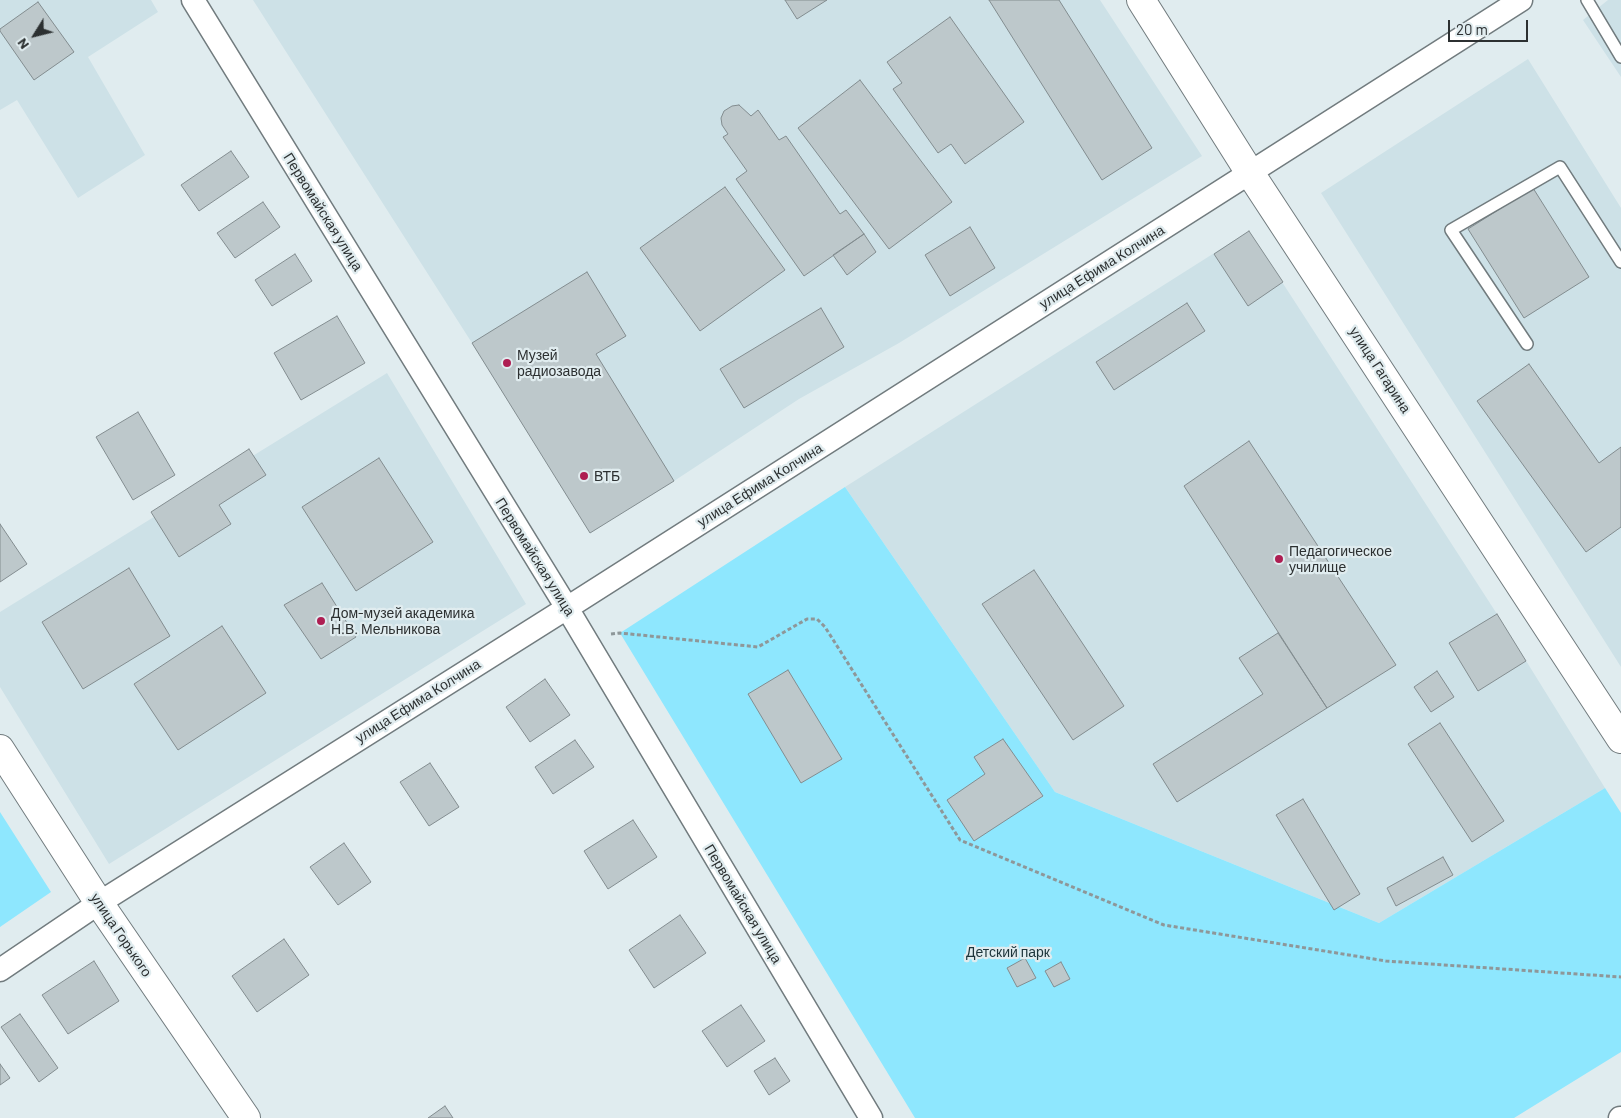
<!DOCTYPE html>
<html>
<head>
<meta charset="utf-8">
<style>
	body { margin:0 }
	#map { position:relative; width:1621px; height:1118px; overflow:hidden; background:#e0ecef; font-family:Barlow,sans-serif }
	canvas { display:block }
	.north { position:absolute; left:10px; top:10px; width:50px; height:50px; -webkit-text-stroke:4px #e0ecef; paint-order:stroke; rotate:234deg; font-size:14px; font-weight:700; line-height:20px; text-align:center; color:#2c3031 }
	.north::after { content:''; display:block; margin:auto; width:18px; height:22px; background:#2c3031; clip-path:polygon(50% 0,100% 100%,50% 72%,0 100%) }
	.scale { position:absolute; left:1448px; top:20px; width:80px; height:22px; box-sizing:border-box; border:2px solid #2c3031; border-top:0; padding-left:6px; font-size:15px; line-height:18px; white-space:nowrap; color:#2c3031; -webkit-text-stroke:4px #e0ecef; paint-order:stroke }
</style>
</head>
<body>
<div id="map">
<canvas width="1621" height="1118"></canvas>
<div class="north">N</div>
<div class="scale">20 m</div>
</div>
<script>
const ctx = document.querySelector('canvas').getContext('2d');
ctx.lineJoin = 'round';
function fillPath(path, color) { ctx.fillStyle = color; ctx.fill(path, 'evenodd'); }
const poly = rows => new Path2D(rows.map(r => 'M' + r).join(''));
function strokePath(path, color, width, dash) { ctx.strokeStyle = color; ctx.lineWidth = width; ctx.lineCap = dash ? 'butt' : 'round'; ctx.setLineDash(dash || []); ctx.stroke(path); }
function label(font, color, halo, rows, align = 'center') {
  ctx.font = font + ' Barlow,sans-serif'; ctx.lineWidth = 4.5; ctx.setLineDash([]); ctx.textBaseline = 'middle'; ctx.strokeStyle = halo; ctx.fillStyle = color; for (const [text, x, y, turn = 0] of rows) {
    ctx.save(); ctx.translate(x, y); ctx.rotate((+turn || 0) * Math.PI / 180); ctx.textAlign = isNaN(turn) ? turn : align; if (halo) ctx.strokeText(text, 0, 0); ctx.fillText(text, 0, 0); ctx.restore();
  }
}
fillPath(poly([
	[0,0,151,0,158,12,88,57,145,155,78,198,17,100,0,110],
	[253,0,1100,0,1202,156,899,343,799,399,674,481,590,533,472,343],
	[1608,0,1621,0,1621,77,1583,20],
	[1528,59,1621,208,1621,667,1321,193],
	[1249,231,1497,614,1605,788,1379,923,1055,792,845,487],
	[387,373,526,604,109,864,0,687,0,612]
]), '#cde1e7');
fillPath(poly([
	[845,487,1055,792,1379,923,1605,788,1621,813,1621,1052,1514,1118,915,1118,620,633],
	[0,812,51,892,0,927]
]), '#8ee7fe');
const building = poly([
	[785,0,827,0,797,19,785,0],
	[989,0,1059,0,1152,148,1102,180,989,0],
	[38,2,74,52,34,80,0,31,0,29,38,2],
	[950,17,1024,122,965,164,951,144,938,153,893,89,902,83,887,62,950,17],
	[860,80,952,202,889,249,798,128,860,80],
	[739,105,751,116,758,110,779,140,786,136,840,214,846,210,864,234,804,276,736,179,747,171,723,137,728,134,722,125,721,118,724,111,732,106,739,105],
	[231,151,249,177,199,211,181,185,231,151],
	[725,187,785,270,700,331,640,248,725,187],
	[1533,188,1589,277,1524,318,1468,229,1533,188],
	[263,202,280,227,235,258,217,233,263,202],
	[970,227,995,268,950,296,925,255,970,227],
	[1249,231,1283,282,1248,306,1214,254,1249,231],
	[864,234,876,252,847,275,833,255,864,234],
	[295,254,312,281,272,306,255,280,295,254],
	[587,272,626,336,596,354,674,481,590,533,472,343,587,272],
	[1187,303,1205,331,1114,390,1096,362,1187,303],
	[821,308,844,347,744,408,720,369,821,308],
	[337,316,365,363,301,400,274,353,337,316],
	[1529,364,1599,463,1621,447,1621,527,1586,552,1477,401,1529,364],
	[138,412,175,475,133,500,96,437,138,412],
	[1249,441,1396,665,1327,708,1184,486,1249,441],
	[249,449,266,475,219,505,231,524,179,557,151,512,249,449],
	[379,458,433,542,356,591,302,507,379,458],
	[0,524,27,564,0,582,0,524],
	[129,568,170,636,83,689,42,622,129,568],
	[1034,570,1124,706,1073,740,982,604,1034,570],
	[322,583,356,637,321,659,284,605,322,583],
	[1497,614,1526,661,1478,691,1449,643,1497,614],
	[222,626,266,693,178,750,134,684,222,626],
	[1278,633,1327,708,1177,802,1153,764,1263,694,1239,658,1278,633],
	[788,670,842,759,801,783,748,694,788,670],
	[1437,671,1454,697,1431,712,1414,687,1437,671],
	[545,679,570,715,530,742,506,707,545,679],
	[1440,723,1504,821,1472,842,1408,744,1440,723],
	[1003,739,1043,796,974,841,947,800,985,774,974,757,1003,739],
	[575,740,594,767,553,794,535,767,575,740],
	[430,763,459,807,429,826,400,782,430,763],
	[1303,799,1360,894,1334,910,1276,815,1303,799],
	[633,820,657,857,608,889,584,851,633,820],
	[344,843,371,882,338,905,310,867,344,843],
	[1443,857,1453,875,1396,906,1387,888,1443,857],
	[680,915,706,953,654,988,629,950,680,915],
	[284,939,309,975,257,1012,232,976,284,939],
	[1025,958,1036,978,1017,987,1007,968,1025,958],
	[94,961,119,1001,68,1034,42,995,94,961],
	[1061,962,1070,979,1054,987,1045,971,1061,962],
	[741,1005,765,1041,727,1067,702,1031,741,1005],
	[20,1014,58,1068,39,1082,1,1027,20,1014],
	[775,1058,790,1081,769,1095,754,1071,775,1058],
	[0,1064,10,1078,0,1085,0,1064],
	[445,1106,453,1118,428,1118,445,1106]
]);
fillPath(building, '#bdc8cb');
strokePath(building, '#838d90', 1);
const service = poly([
	[1587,0,1621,57],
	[1527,344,1451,230,1560,167,1621,262]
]);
const minor = poly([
	[193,0,567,608,871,1118],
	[0,970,99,903,567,608,1521,0],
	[1620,1118,1621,1118]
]);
const tertiary = poly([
	[1141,0,1250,173,1621,739],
	[0,749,99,903,246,1118]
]);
strokePath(service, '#717b7e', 14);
strokePath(minor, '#717b7e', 25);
strokePath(tertiary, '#717b7e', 30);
strokePath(poly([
	[611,634,620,633,758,647,807,619,817,619,825,627,960,840,1164,925,1386,961,1621,977]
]), '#8e9799', 3, [4, 2.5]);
strokePath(service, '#fff', 11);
strokePath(minor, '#fff', 22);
strokePath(tertiary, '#fff', 28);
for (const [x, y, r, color] of [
	[507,363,5,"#ae1e52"],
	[584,476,5,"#ae1e52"],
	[1279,559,5,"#ae1e52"],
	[321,621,5,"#ae1e52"]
]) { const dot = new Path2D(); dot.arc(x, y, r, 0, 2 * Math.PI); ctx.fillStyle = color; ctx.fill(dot); strokePath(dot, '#e0ecef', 2); }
label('14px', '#2c3031', '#e0ecef', [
	["Первомайская улица",323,212,58],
	["улица Ефима Колчина",1102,267,-32],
	["улица Гагарина",1380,370,57],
	["улица Ефима Колчина",760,485,-32],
	["Первомайская улица",535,557,58],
	["улица Ефима Колчина",418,701,-32],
	["Первомайская улица",743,904,59],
	["улица Горького",121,935,56]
]);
label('14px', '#2c3031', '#e0ecef', [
	["Музей",517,355],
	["радиозавода",517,371],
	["ВТБ",594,476],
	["Педагогическое",1289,551],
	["училище",1289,567],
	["Дом-музей академика",331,613],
	["Н.В. Мельникова",331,629]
], 'left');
label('14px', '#1c343a', '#e0ecef', [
	["Детский парк",1008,952]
]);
</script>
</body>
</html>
